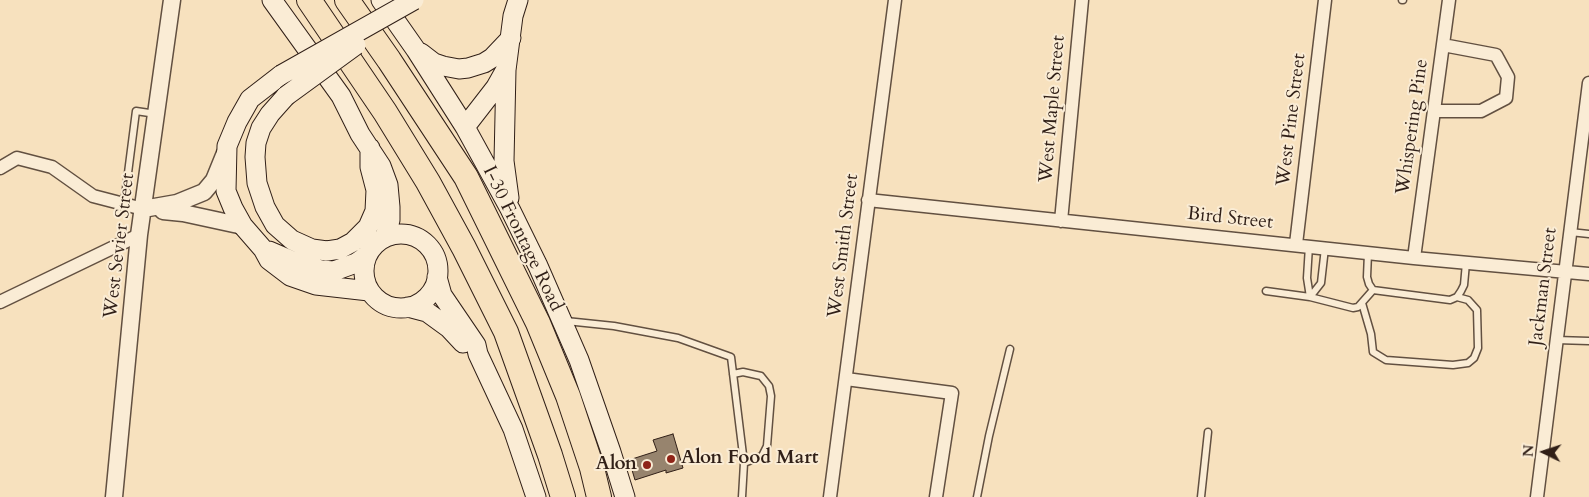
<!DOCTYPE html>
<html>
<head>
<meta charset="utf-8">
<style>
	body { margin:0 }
	#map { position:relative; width:1589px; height:497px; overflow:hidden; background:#f7e1be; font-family:Cardo,serif }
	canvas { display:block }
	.north { position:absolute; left:1519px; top:427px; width:50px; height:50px; -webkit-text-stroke:4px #faecd5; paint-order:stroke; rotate:274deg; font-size:14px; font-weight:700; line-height:20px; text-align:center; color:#301f17 }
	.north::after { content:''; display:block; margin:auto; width:18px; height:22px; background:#301f17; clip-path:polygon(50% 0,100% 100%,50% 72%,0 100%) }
</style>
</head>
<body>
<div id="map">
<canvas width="1589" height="497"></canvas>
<div class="north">N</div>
</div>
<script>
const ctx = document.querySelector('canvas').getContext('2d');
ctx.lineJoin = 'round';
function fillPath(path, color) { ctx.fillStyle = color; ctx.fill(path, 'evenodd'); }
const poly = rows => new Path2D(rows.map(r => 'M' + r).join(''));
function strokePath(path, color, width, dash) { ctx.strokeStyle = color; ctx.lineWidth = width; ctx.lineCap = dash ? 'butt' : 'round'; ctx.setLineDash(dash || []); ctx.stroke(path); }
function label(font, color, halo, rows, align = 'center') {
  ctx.font = font + ' Cardo,serif'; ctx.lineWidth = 4; ctx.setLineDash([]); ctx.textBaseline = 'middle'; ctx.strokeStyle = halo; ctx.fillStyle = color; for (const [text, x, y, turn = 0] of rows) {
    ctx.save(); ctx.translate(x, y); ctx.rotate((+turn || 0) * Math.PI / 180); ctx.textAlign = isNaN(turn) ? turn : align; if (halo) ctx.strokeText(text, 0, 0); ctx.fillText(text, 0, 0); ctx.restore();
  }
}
const building = poly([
	[673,434,683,468,666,473,666,470,635,480,629,460,657,451,653,440,673,434]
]);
fillPath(building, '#97846e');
strokePath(building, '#301f17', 1);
const service = poly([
	[1402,0,1403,0],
	[124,204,136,111,156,114],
	[1570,232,1589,234],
	[1309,246,1307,278,1310,297,1321,283,1325,248],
	[1368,253,1367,277,1369,284,1373,290,1450,300,1457,297,1461,291,1464,285,1466,263],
	[1266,291,1310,297,1353,308,1358,307,1373,290],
	[1362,303,1371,334,1373,352,1386,360,1453,365,1468,363,1474,358,1478,348,1477,310,1468,300,1457,297],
	[566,321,614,326,678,338,731,357,744,463,742,497],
	[1556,340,1589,341],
	[733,374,743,372,761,376,769,386,771,396,767,446,762,456,744,463],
	[977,497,989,436,1010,349],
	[1201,497,1208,432]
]);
const minor = poly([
	[1434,111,1481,111,1506,98,1508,77,1496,55,1443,45],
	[0,168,17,158,52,167,93,196,143,209],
	[868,200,1414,258,1589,274],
	[1061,221,1082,0],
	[1296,244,1325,0],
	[1414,258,1449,0],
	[0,302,139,235],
	[846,379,952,393,936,497],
	[830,497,895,0],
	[1537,497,1589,83]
]);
const tertiary = poly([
	[143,209,177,203,204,192,214,180,225,153],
	[163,211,183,213,243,226],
	[114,497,139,235,172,0]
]);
const secondary = poly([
	[272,0,341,96,360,134,381,166,388,185,390,207,390,220,385,237],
	[381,0,416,50,465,127,510,209,538,266,579,360,611,452,625,497],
	[421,53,434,63,443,66,459,69,468,68,484,63,492,58,511,38],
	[281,75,250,99,237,122,227,146,226,191,233,208,243,226,263,249,269,260,290,276,316,285,369,291],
	[286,96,270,114,261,128,256,143,255,157,257,183,265,207,275,225,292,240,312,249,327,251,340,249,353,242,368,227,375,211,376,190,370,167,370,148],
	[465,127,496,87,505,71],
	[509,198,504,161,506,70,513,16,518,0],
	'364 271a37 37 0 1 1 74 0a37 37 0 1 1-74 0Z',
	[269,251,299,264,321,270,334,271,356,263,366,256],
	[437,277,442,295,476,345,478,354,513,429,536,497],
	[408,307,427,312,449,328,463,343]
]);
const motorway = poly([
	[309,0,385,112,428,182,464,248,506,332,550,455,563,497],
	[347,0,389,60,466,177,538,323,568,396,592,468,599,497]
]);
strokePath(service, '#625041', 9);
strokePath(minor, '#625041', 15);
strokePath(tertiary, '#625041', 19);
strokePath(secondary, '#301f17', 21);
strokePath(motorway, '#301f17', 26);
strokePath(service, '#faecd5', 6);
strokePath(minor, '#faecd5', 12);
strokePath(tertiary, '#faecd5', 16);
strokePath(secondary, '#faecd5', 19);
strokePath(motorway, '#f7e1be', 24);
const secondaryBridge = poly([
	[281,75,414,0],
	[286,96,356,45]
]);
strokePath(secondaryBridge, '#301f17', 21, []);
strokePath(secondaryBridge, '#faecd5', 19);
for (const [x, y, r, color] of [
	[671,459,5,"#8f2418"],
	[647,465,5,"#8f2418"]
]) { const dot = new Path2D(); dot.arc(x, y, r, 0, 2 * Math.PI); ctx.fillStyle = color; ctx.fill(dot); strokePath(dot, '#faecd5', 2); }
label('19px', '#301f17', '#faecd5', [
	["West Maple Street",1053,109,-85],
	["West Pine Street",1292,120,-83],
	["Whispering Pine",1413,127,-82],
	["Bird Street",1230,219,6],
	["I-30 Frontage Road",522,239,64],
	["West Sevier Street",120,246,-83],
	["West Smith Street",844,246,-83],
	["Jackman Street",1544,287,-83]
]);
label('bold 19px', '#301f17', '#faecd5', [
	["Alon Food Mart",681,459],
	["Alon",637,465,"right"]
], 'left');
</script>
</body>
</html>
